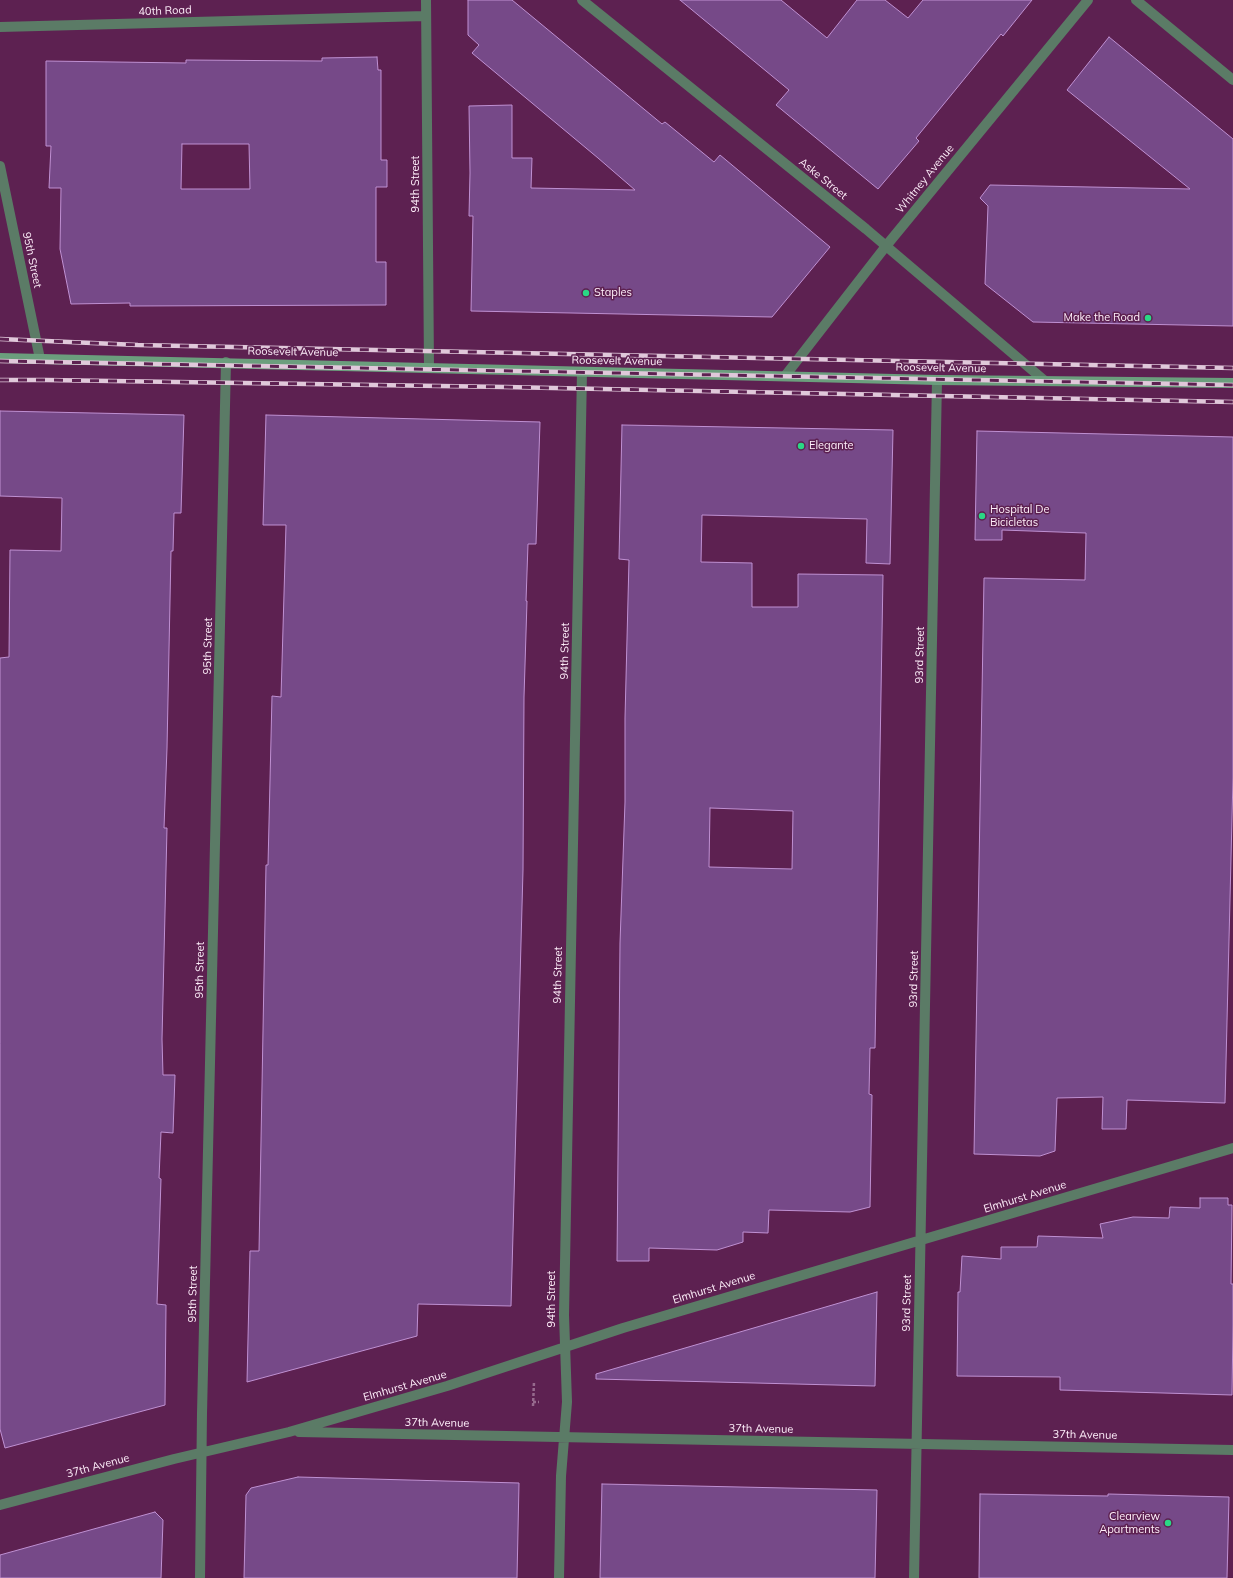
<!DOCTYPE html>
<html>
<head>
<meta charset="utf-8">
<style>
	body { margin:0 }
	canvas { display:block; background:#5d2151 }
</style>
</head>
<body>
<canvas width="1233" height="1578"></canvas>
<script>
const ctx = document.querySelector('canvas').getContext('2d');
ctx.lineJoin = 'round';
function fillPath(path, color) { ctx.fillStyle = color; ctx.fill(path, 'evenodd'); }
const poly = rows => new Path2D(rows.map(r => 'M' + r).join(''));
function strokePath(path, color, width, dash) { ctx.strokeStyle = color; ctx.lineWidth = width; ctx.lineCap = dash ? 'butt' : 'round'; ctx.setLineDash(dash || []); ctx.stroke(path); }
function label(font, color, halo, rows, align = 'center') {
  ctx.font = font + ' Mulish,sans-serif'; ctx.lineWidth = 3; ctx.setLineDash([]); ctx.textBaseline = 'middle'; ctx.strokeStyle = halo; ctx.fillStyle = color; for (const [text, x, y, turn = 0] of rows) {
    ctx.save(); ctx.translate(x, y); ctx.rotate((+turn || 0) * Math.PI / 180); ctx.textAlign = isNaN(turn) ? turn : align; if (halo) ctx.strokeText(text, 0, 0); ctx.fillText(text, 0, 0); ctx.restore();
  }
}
const building = poly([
	[468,0,512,0,662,124,665,122,714,162,720,155,830,247,772,317,471,311,473,216,469,216,470,173,469,106,512,105,512,158,532,158,531,188,635,190,598,158,472,53,479,45,468,35,468,0],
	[680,0,781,0,827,38,857,0,885,0,908,18,923,0,1032,0,1003,36,1001,34,916,138,919,141,878,189,776,105,789,90,680,0],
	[1109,37,1233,139,1233,326,1033,322,985,284,988,206,980,198,990,185,1190,189,1067,90,1109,37],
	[377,57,378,70,381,70,381,160,387,160,387,187,376,187,376,262,386,262,386,305,130,306,130,303,71,304,60,249,61,188,49,188,51,146,46,146,46,61,186,63,186,60,322,61,322,58,377,57],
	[182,144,249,144,250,189,181,189,182,144],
	[0,411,184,415,181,513,174,513,173,551,171,551,167,748,164,828,167,828,162,1039,163,1075,175,1075,173,1133,161,1132,159,1178,161,1179,157,1304,166,1305,165,1405,5,1448,0,1429,0,658,9,657,10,550,61,551,62,498,0,496,0,411],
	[266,415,540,422,536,544,528,544,526,601,527,601,524,697,523,870,511,1306,418,1304,417,1336,247,1382,250,1251,259,1251,266,865,268,865,272,696,281,697,286,525,263,525,266,415],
	[622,425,893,430,890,564,866,563,867,519,702,515,701,562,752,563,752,607,798,607,798,574,883,575,875,1048,870,1048,869,1094,872,1095,870,1207,850,1212,769,1210,768,1233,743,1232,743,1242,717,1250,649,1248,649,1261,617,1261,620,943,625,802,625,718,629,560,619,559,622,425],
	[710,808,793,811,792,869,709,867,710,808],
	[977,431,1233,437,1233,777,1225,1103,1127,1100,1126,1129,1102,1129,1103,1097,1057,1098,1055,1151,1040,1156,974,1154,984,578,1085,580,1086,533,1002,530,1002,540,975,540,977,431],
	[1200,1198,1228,1198,1228,1205,1232,1205,1231,1284,1233,1284,1233,1324,1232,1395,1060,1390,1060,1377,957,1376,958,1292,960,1292,962,1256,1001,1259,1001,1247,1037,1247,1038,1236,1103,1238,1100,1224,1133,1217,1169,1218,1170,1207,1200,1208,1200,1198],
	[877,1292,875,1386,596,1379,596,1374,877,1292],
	[298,1477,519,1483,517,1578,244,1578,246,1495,251,1488,298,1477],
	[602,1484,877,1490,875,1578,600,1578,602,1484],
	[980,1494,1108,1496,1108,1494,1229,1497,1227,1578,979,1578,980,1494],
	[155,1512,163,1520,161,1578,0,1578,0,1555,155,1512]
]);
fillPath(building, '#764988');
strokePath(building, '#bf90d2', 1);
strokePath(poly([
	[533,1402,539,1402],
	[533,1406,534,1382]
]), '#966a8d', 2.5, [3, 2]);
strokePath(poly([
	[426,0,429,367],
	[582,0,866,229,1045,381],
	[1136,0,1233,80],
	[0,27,426,16],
	[0,166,40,359],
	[785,376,886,246,1088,0],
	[299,1432,1233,1450],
	[0,1505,174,1459,289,1432,447,1386,623,1328,1233,1148],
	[200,1578,202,1413,226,362],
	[559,1578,561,1476,567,1402,564,1315,582,372],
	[914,1578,937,380]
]), '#5b7b66', 10);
strokePath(poly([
	[0,358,937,380,1233,383]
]), '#6b9e7d', 10);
const rail = poly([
	[0,339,138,345,1233,368],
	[0,361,1233,385],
	[0,380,46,380,505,387,1233,402]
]);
strokePath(rail, '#e0c8da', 4.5);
strokePath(rail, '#5d2151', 3, [9]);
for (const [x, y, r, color] of [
	[586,293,4,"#2ad885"],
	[1148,318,4,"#2ad885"],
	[801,446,4,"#2ad885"],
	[982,516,4,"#2ad885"],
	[1168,1523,4,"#2ad885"]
]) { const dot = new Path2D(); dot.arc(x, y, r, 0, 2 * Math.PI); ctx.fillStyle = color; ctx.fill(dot); strokePath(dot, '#5d2151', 1.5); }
label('11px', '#fff0fb', '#5d2151', [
	["40th Road",165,11,-2],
	["Aske Street",823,179,39],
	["Whitney Avenue",925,179,-51],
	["94th Street",416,184,-90],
	["95th Street",32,260,78],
	["Roosevelt Avenue",293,352,1],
	["Roosevelt Avenue",617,361,1],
	["Roosevelt Avenue",941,368,1],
	["95th Street",208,646,-89],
	["94th Street",565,651,-89],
	["93rd Street",920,655,-89],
	["95th Street",200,970,-89],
	["94th Street",558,975,-89],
	["93rd Street",914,979,-89],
	["Elmhurst Avenue",1025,1197,-17],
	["Elmhurst Avenue",714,1288,-17],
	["95th Street",193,1294,-89],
	["94th Street",552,1299,-90],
	["93rd Street",907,1303,-89],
	["Elmhurst Avenue",405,1386,-16],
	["37th Avenue",437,1423,1],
	["37th Avenue",761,1429,1],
	["37th Avenue",1085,1435,1],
	["37th Avenue",98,1466,-15]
]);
label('11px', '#fff0fb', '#5d2151', [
	["Staples",594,293],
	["Make the Road",1140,318,"right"],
	["Elegante",809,446],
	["Hospital De",990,510],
	["Bicicletas",990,523],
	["Clearview",1160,1517,"right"],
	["Apartments",1160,1530,"right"]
], 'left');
</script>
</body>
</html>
